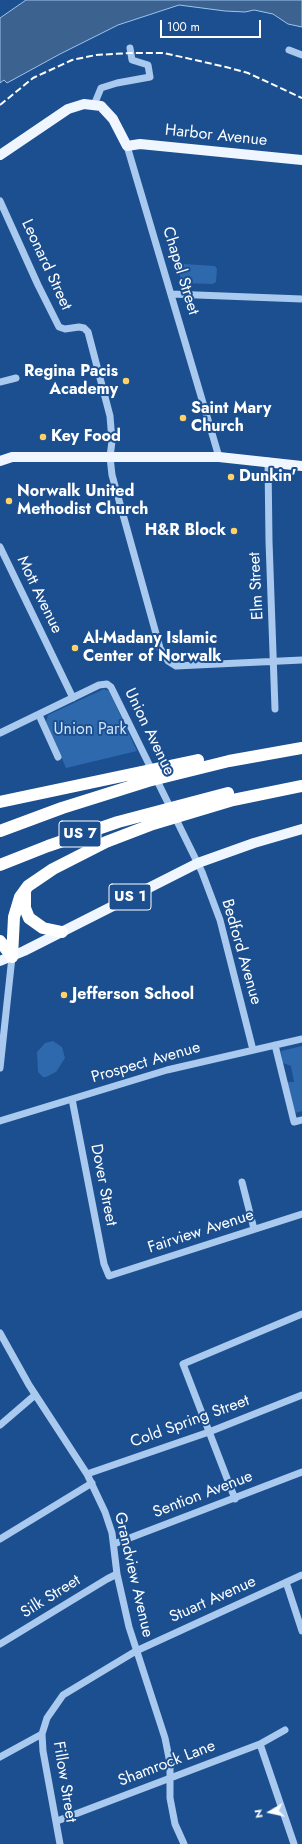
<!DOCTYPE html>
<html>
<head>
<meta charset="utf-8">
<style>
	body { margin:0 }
	#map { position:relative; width:302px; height:1844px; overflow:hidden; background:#1b4f8f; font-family:Jost,sans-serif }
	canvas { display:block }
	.north { position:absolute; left:250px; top:1792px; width:40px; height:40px; -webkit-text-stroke:3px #1b4f8f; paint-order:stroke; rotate:261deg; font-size:11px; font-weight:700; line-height:16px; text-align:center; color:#fff }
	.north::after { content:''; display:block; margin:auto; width:14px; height:18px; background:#fff; clip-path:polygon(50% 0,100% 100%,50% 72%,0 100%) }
	.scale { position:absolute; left:160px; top:20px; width:101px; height:18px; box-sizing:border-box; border:2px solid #fff; border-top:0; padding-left:5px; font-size:12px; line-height:14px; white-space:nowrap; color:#fff; -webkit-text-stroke:3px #1b4f8f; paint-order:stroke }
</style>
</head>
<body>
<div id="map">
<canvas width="302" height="1844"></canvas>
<div class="north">N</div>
<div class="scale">100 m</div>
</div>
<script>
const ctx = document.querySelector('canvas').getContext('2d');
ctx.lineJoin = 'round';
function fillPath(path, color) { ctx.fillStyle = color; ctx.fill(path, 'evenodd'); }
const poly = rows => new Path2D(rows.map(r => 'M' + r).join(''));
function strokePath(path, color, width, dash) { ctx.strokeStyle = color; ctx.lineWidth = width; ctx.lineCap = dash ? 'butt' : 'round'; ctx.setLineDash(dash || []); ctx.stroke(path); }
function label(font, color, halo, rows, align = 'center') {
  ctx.font = font + ' Jost,sans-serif'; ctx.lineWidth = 4; ctx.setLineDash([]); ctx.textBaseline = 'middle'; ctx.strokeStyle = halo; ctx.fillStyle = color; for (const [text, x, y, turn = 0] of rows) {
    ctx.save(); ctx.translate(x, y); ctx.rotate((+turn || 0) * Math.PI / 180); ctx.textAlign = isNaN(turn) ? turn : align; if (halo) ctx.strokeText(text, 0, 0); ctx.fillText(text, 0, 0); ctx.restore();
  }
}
fillPath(poly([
	[184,264,215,266,217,269,216,282,213,284,183,283,180,279,180,267],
	[104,689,109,691,137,751,66,768,46,722,48,715],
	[53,1041,62,1047,65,1058,56,1072,46,1077,43,1077,38,1072,37,1052,45,1043],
	[302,1046,302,1111,295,1113,287,1082,294,1082,291,1066,283,1063,281,1051]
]), '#2e69ad');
const water = poly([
	[26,0,302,0,302,27,288,24,273,14,254,10,245,12,225,11,179,5,118,25,60,54,7,83,4,80,0,83,0,18,26,0]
]);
fillPath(water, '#3c6290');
strokePath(water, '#9cc4f0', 1);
strokePath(poly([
	[289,50,302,55],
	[94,105,101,88,117,83,150,77,148,65,132,60,130,48],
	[127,146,219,457],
	[0,201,38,285,59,327,65,329,79,327,84,328,88,332,110,416,112,441,110,457,112,475,160,648,168,661,176,666,302,660],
	[171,294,302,299],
	[0,382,16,378],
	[268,461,269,541,275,709],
	[0,547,73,698],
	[39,715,58,757],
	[0,733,99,685,107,684,111,687,202,872,220,920,253,1050],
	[275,1045,294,1122,302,1120],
	[0,1068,12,957],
	[72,1099,104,1264,109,1276,302,1214],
	[0,1121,167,1070,302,1039],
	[242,1182,254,1229],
	[0,1333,29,1385,87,1474,105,1512,112,1533,117,1574,129,1627,165,1738,170,1763,170,1798,175,1824,184,1844],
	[0,1425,35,1395],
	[87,1474,209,1432,302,1395],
	[235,1499,183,1364,302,1314],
	[0,1539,92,1483],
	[114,1544,302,1472],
	[286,1582,302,1631],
	[0,1644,107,1579,117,1574],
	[260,1744,294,1844],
	[0,1757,42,1734],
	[57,1821,260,1744,285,1730],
	[60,1844,43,1751,42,1734,47,1718,63,1695,136,1651,302,1575]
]), '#a9c9ee', 7);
strokePath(poly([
	[0,155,68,109,84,104,101,106,113,119,127,146,140,144,302,160],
	[0,461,12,457,219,457,302,466],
	[0,961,24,951,198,863,254,843,302,829]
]), '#f0f6ff', 10);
strokePath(poly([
	[0,802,198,760],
	[0,831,62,808,148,781,229,761,302,748],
	[0,865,48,846,118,822,228,793],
	[25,892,25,908,29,918,43,928,62,932],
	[0,941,12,957],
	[12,957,14,917,20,897,28,886,53,869,106,842,153,824,233,800,302,786]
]), '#fff', 12);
strokePath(poly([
	[0,105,33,78,72,60,96,55,131,53,164,53,226,67,248,73,302,98]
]), '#fff', 2, [7, 3]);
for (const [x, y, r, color] of [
	[126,381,4,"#ffd166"],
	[183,418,4,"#ffd166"],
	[43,437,4,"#ffd166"],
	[231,477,4,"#ffd166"],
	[9,501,4,"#ffd166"],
	[234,531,4,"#ffd166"],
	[75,648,4,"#ffd166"],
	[64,995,4,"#ffd166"]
]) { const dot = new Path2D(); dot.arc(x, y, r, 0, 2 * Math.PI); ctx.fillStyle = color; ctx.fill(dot); strokePath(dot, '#1b4f8f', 1.5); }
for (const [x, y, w] of [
	[80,834,42],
	[130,897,42]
]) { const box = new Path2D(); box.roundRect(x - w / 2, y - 13, w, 26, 3); ctx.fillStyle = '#1b4f8f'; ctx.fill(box); strokePath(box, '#fff', 1); }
label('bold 15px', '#fff', null, [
	["US 7",80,834],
	["US 1",130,897]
]);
label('16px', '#fff', '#1b4f8f', [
	["Harbor Avenue",216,136,6],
	["Leonard Street",46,265,65],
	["Chapel Street",180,271,73],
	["Elm Street",257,586,-93],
	["Mott Avenue",39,595,64],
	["Union Avenue",149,732,64],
	["Bedford Avenue",241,952,74],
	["Prospect Avenue",146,1063,-16],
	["Dover Street",103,1185,79],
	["Fairview Avenue",201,1232,-18],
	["Cold Spring Street",190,1422,-20],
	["Sention Avenue",203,1495,-21],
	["Grandview Avenue",133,1575,77],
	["Silk Street",51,1597,-32],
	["Stuart Avenue",213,1600,-24],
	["Shamrock Lane",167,1764,-21],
	["Fillow Street",64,1782,81]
]);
label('bold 16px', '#fff', '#1b4f8f', [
	["Regina Pacis",118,372,"right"],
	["Academy",118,390,"right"],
	["Saint Mary",191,409],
	["Church",191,427],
	["Key Food",51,437],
	["Dunkin'",239,477],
	["Norwalk United",17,492],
	["Methodist Church",17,510],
	["H&R Block",226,531,"right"],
	["Al-Madany Islamic",83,639],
	["Center of Norwalk",83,657],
	["Jefferson School",72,995]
], 'left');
label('16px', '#cfe3fa', '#1b4f8f', [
	["Union Park",90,730]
]);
</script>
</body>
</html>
